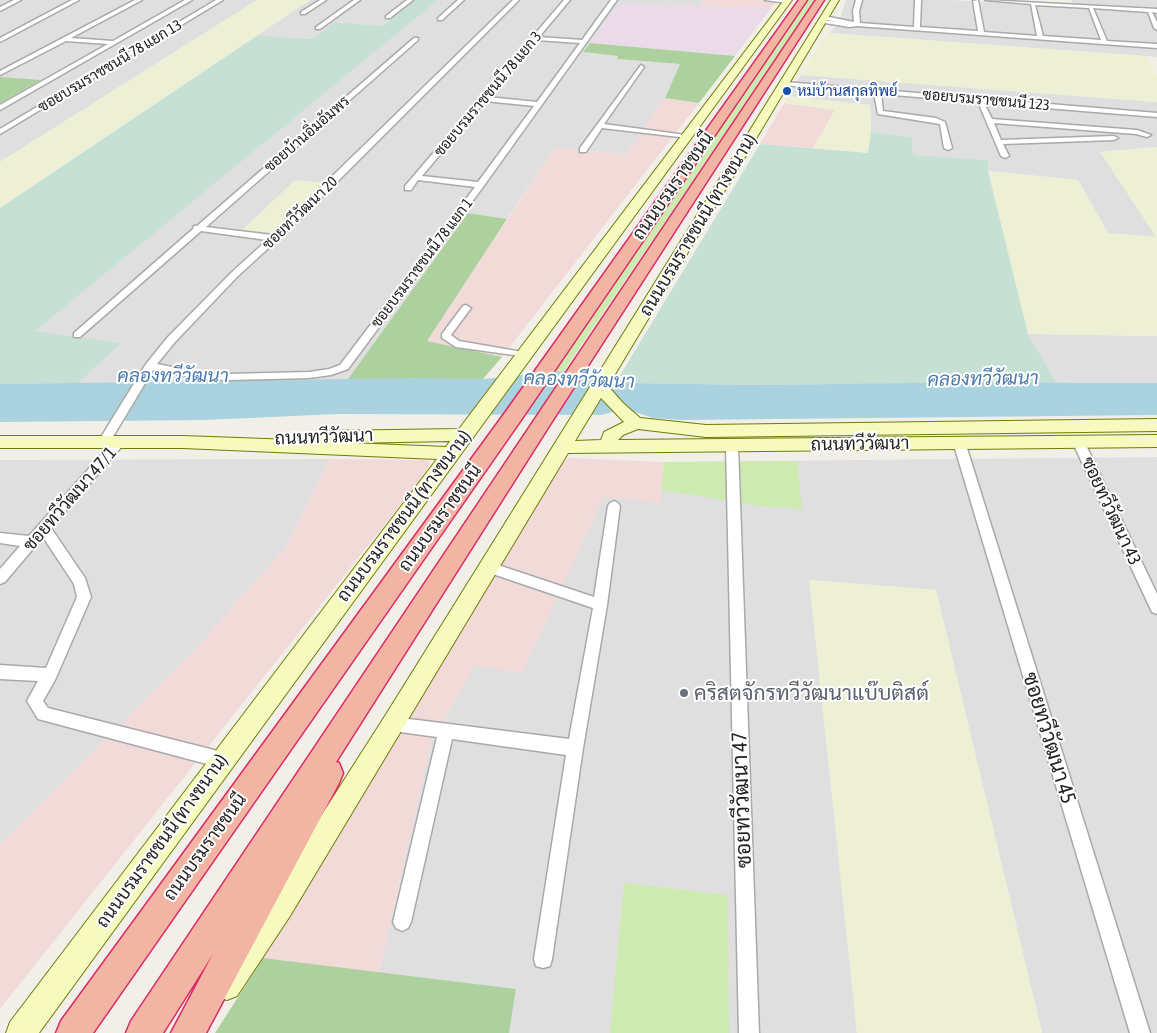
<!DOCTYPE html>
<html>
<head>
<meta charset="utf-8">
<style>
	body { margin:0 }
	canvas { display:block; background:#f2efe9 }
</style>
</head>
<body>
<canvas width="1157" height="1033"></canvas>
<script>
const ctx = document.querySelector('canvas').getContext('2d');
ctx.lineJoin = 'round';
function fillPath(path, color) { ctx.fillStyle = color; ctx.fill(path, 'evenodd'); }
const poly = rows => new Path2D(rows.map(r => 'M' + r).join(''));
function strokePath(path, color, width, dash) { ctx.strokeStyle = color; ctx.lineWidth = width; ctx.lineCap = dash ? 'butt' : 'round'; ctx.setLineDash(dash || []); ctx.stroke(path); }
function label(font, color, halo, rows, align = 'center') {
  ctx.font = font + ' "Asap Condensed",Sarabun,sans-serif'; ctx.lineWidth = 4; ctx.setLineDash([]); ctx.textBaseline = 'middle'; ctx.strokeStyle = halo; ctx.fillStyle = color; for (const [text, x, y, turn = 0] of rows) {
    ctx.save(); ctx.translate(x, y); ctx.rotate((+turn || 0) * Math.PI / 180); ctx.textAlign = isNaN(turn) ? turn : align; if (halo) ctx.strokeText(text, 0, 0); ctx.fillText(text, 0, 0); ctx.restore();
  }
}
fillPath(poly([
	[0,0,257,0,0,162,0,103,41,81,0,77],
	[310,0,415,0,383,26,335,22,312,39,258,35],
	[438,0,702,0,701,6,665,7,619,4,583,52,618,56,617,59,680,64,665,98,625,155,556,147,507,219,468,213,348,379,78,383,120,343,34,331],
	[846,0,952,0,1076,8,1071,0,1157,0,1157,57,829,33,838,24],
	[801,75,1157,102,1157,147,1100,152,1157,237,1108,233,1078,180,988,171,987,160,913,155,912,137,871,132,870,105,787,96],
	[1028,334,1157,336,1157,383,1056,382],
	[1157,457,1157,1033,1042,1033,936,590,810,580,857,1033,509,1033,516,989,379,973,431,742,475,664,522,672,603,496,660,502,664,462],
	[330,459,287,546,194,650,0,845,0,460]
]), '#e0dfdf');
fillPath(poly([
	[702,0,777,0,771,8,701,6],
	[665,98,699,103,502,357,426,341,556,147,625,155],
	[784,103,835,110,813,148,760,144],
	[568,458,664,462,660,503,603,497,522,673,475,665,431,742,379,973,263,958,562,464],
	[330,459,428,460,430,464,424,475,0,1009,0,845,194,650,287,546]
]), '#f2dad9');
fillPath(poly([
	[619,4,665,7,701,6,771,8,735,56,590,43]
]), '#ebdbe8');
fillPath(poly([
	[257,0,310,0,0,208,0,162],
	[829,33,1146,56,1157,76,1157,102,801,75,812,55],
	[787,96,870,105,871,132,869,153,813,148,835,110,784,103],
	[1157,147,1157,336,1028,334,988,171,1078,180,1108,233,1156,237,1100,152],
	[295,180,325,183,274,233,242,230],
	[809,580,936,590,1042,1033,857,1033]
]), '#eef0d5');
fillPath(poly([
	[807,0,815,0,564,371,550,373],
	[797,461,802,509,761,506,661,490,664,462],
	[624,883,728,895,729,1033,610,1033]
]), '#cdebb0');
fillPath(poly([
	[590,43,735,56,699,103,665,98,680,64,617,59,618,56,583,52],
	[0,77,41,80,0,103],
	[468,213,507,219,427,341,502,357,483,379,348,379],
	[263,958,516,989,509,1033,215,1033]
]), '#add19e');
fillPath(poly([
	[415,0,438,0,35,331,121,343,78,383,0,384,0,208,258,35,312,39,335,22,383,26],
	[871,132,912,137,913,155,988,160,988,171,1028,334,1056,382,763,385,628,383,619,377,760,144,868,153]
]), '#c6e0d4');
fillPath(poly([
	[564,371,619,377,628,383,763,385,987,382,1157,383,1157,415,681,420,653,418,632,411,628,407,602,415,337,414,205,420,0,422,0,384,414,378,483,379]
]), '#aad3df');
const minor = poly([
	[14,0,21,0,0,11,0,7,14,0],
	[72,0,79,0,0,42,0,38,72,0],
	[135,0,142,0,71,38,113,41,185,0,192,0,0,110,0,105,108,44,66,41,2,74,0,75,0,71,135,0],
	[216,0,223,0,0,134,0,129,216,0],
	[320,0,326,0,305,14,301,14,301,12,320,0],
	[354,0,360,0,320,29,316,29,316,27,354,0],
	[407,0,413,0,390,18,386,18,386,16,407,0],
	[458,0,464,0,442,20,438,20,438,18,458,0],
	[513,0,519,0,299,220,237,277,175,342,157,364,202,373,229,374,309,372,329,369,340,365,475,187,418,180,411,190,405,190,405,186,564,0,570,0,539,37,582,40,611,0,617,0,483,187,348,369,331,375,309,378,229,380,202,379,153,370,108,445,100,445,98,442,146,364,167,338,231,273,267,240,201,231,80,337,74,337,74,333,193,229,194,226,197,226,414,38,418,38,418,40,206,227,272,235,513,0],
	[536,40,580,43,537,102,488,97,536,40],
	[485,101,534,106,478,182,422,176,485,101],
	[765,0,789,0,790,1,787,3,765,0],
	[856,0,862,0,859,11,860,23,914,27,915,0,921,0,920,27,978,31,973,1,978,0,984,32,1037,36,1031,4,985,0,1157,9,1157,13,1152,12,1157,22,1157,30,1154,28,1148,12,1093,8,1107,41,1157,44,1157,48,857,26,849,27,819,22,822,20,838,22,822,19,824,16,854,22,853,11,856,0],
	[1035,5,1089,8,1101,40,1043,36,1035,5],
	[641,65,644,67,604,124,686,135,688,136,688,138,602,128,586,152,580,152,580,148,641,65],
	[785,82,1157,113,1157,117,984,103,992,119,1137,130,1151,135,1147,137,1136,134,994,123,1001,140,1114,136,1118,138,1114,140,1003,144,1009,156,1005,158,1001,156,978,102,881,94,883,111,936,118,945,122,952,148,948,150,944,148,940,124,878,114,874,93,783,85,782,84,785,82],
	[466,305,471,308,451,335,459,341,528,353,528,357,456,347,442,338,442,334,463,306,466,305],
	[1078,437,1084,441,1157,594,1157,614,1152,612,1072,441,1078,437],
	[119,438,123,439,125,442,123,445,51,528,85,578,91,597,55,680,43,701,48,708,222,752,228,754,230,760,228,766,222,768,38,719,27,701,38,681,0,679,0,665,46,668,77,597,74,584,43,537,5,582,0,584,0,569,20,546,0,543,0,533,29,536,115,439,119,438],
	[959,438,965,442,1150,1033,1130,1033,953,442,959,438],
	[732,442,738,446,759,1033,739,1033,726,446,732,442],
	[614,501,618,503,620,506,607,605,583,748,552,959,550,966,543,968,536,966,534,959,566,755,452,739,411,922,408,928,402,931,396,928,393,922,437,737,393,731,388,729,385,724,388,719,393,717,569,739,593,608,484,571,482,567,484,563,489,562,594,597,608,506,610,503,614,501]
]);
const secondary = poly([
	[784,0,792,0,39,1033,6,1033,10,1022,437,459,183,448,0,448,0,436,183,436,321,441,317,437,320,433,326,431,459,429,784,0],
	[450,441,446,447,350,443,450,441],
	[831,0,839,0,608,386,623,403,640,418,706,425,1157,419,1157,431,706,437,638,429,623,435,618,440,1157,435,1157,447,568,453,290,916,237,996,227,1000,217,996,213,986,217,976,270,896,385,716,831,0],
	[601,398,624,422,604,432,601,440,575,441,601,398]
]);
const trunk = poly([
	[799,0,807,0,521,420,93,1033,56,1033,61,1021,507,410,799,0],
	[816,0,824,0,551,423,336,762,339,763,343,773,339,783,206,1033,171,1033,213,954,163,1033,126,1033,131,1021,816,0]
]);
strokePath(minor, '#a9a9a9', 3);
strokePath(secondary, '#707d05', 2);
strokePath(trunk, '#dc2a67', 3);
fillPath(minor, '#fff');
fillPath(secondary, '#f7fabf');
fillPath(trunk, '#f2b4a3');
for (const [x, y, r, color] of [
	[787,91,5,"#1a4fb4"],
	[684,693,5,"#6b7280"]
]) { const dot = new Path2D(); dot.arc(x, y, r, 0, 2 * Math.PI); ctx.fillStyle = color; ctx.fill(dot); strokePath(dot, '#fff', 2); }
label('15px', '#222', '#fff', [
	["ซอยบรมราชชนนี 78 แยก 13",110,66,-31],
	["ซอยบรมราชชนนี 78 แยก 3",488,94,-50],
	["ซอยบรมราชชนนี 123",986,100,5],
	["ซอยบ้านอิ่มอัมพร",307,134,-41],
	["ซอยทวีวัฒนา 20",300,213,-44],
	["ซอยบรมราชชนนี 78 แยก 1",422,263,-53]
]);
label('15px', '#164399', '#fff', [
	["หม่บ้านสกุลทิพย์",797,91]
], 'left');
label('18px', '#222', '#fff', [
	["ถนนบรมราชชนนี",673,186,-55],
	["ถนนบรมราชชนนี (ทางขนาน)",698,225,-59],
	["ถนนทวีวัฒนา",324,437,-2],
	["ถนนทวีวัฒนา",860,444,-1],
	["ซอยทวีวัฒนา 47/1",70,499,-49],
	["ซอยทวีวัฒนา 43",1111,511,65],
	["ถนนบรมราชชนนี (ทางขนาน)",404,516,-53],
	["ถนนบรมราชชนนี",440,518,-54],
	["ถนนบรมราชชนนี (ทางขนาน)",162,841,-54],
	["ถนนบรมราชชนนี",205,847,-54]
]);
label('italic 19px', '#4a7aab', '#fff', [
	["คลองทวีวัฒนา",173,376],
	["คลองทวีวัฒนา",983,379,-1],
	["คลองทวีวัฒนา",579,380,2]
]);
label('21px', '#5b616d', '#fff', [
	["คริสตจักรทวีวัฒนาแบ๊บติสต์",694,693]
], 'left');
label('21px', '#222', '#fff', [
	["ซอยทวีวัฒนา 45",1049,738,73],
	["ซอยทวีวัฒนา 47",742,800,-92]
]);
</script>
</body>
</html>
